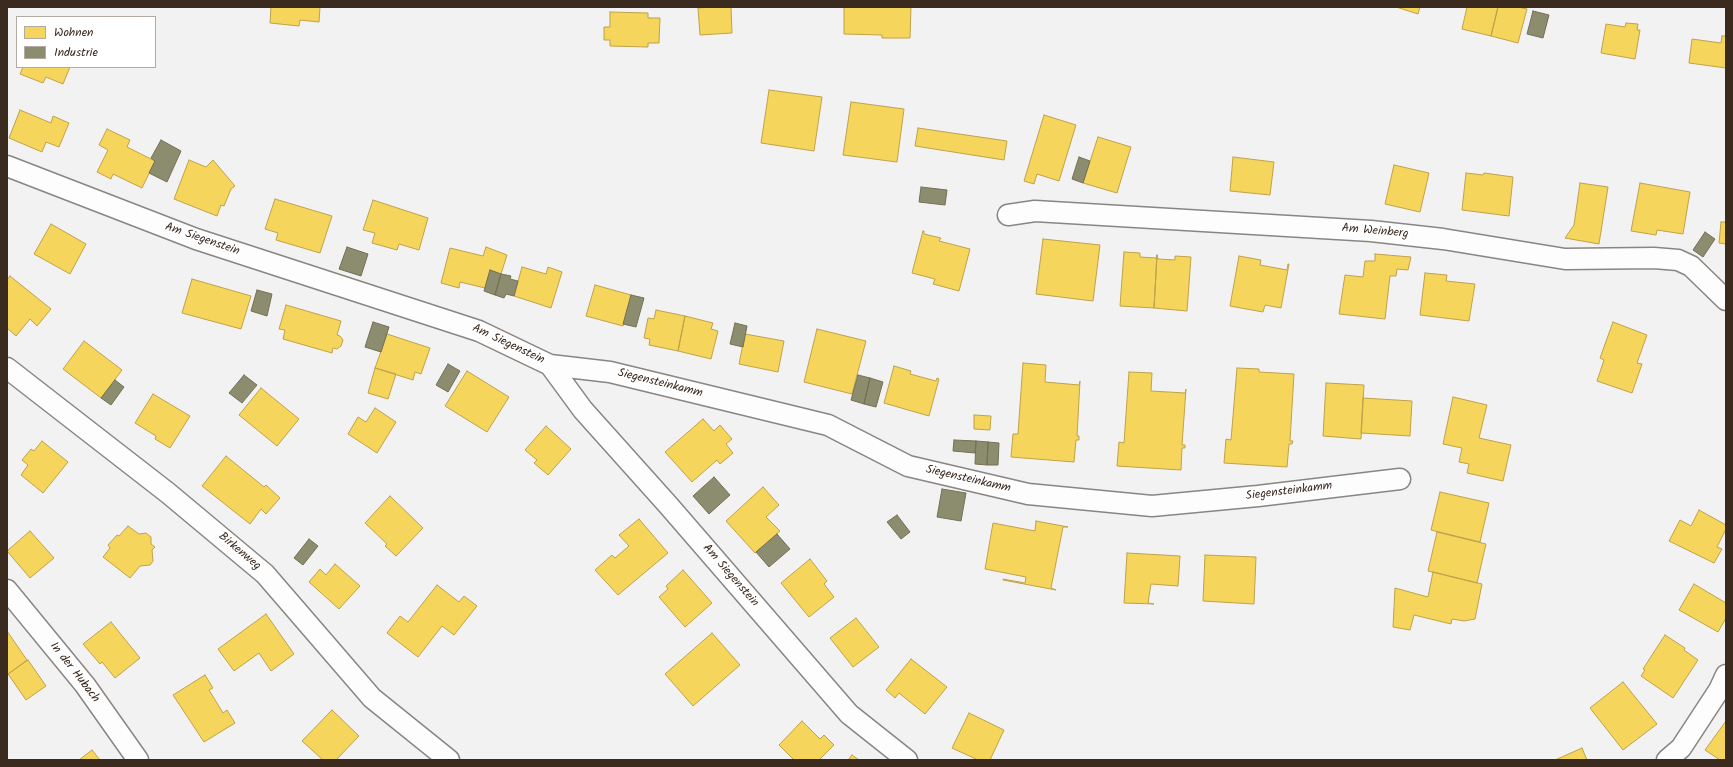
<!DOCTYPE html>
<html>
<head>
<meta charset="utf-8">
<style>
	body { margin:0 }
	#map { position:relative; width:1733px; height:767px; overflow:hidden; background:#f3f2f2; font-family:Kalam,sans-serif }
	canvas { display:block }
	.frame { position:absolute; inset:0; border:8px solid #3b2a1e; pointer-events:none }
	.legend { position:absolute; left:16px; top:16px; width:140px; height:52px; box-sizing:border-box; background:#fff; border:1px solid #b1aaa5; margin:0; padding:5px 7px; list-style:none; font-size:12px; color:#3b2a1e }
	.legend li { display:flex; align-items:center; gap:8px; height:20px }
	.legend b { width:20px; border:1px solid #b1aaa5 }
</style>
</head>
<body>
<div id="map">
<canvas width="1733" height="767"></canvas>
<div class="frame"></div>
<ul class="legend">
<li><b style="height:11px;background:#f6d55c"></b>Wohnen</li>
<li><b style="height:11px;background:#8c8c6e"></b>Industrie</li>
</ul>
</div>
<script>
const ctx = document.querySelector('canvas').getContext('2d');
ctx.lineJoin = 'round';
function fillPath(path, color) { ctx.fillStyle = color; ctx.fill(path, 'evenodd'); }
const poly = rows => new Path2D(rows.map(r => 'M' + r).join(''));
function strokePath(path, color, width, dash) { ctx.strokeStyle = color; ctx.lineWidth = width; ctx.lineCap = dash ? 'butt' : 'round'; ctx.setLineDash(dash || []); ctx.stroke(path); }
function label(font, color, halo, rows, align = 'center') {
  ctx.font = font + ' Kalam,sans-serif'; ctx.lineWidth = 4; ctx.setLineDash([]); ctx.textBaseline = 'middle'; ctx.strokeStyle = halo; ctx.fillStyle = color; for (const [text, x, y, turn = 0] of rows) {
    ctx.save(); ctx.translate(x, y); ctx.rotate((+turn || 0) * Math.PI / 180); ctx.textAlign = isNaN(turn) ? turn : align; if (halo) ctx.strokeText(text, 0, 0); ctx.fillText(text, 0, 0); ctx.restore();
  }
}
const homes = poly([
	[271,7,320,7,319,22,300,20,299,26,270,23,271,7],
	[712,7,731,7,732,33,700,35,698,8,712,7],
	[844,7,911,7,910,38,882,38,882,35,844,34,844,7],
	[1396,7,1420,7,1418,14,1396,7],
	[1467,7,1498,7,1491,36,1462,29,1467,7],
	[1498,7,1518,7,1527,9,1518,43,1491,36,1498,7],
	[610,12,648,13,648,18,660,18,659,43,648,43,648,47,610,46,610,40,604,40,604,27,610,27,610,12],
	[1626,23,1638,24,1637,30,1640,30,1635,59,1601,53,1606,24,1625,27,1626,23],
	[1722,36,1726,36,1726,68,1689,63,1692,39,1721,43,1722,36],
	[23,67,70,67,63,84,46,77,43,83,20,74,23,67],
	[769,90,822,97,814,151,761,143,769,90],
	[851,102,904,109,897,162,843,155,851,102],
	[20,110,51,123,53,116,69,123,59,147,46,142,42,152,9,138,20,110],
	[1044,115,1076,125,1059,181,1037,174,1034,184,1024,181,1044,115],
	[918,128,1007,141,1004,160,915,146,918,128],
	[107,129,130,140,127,147,155,161,142,188,113,174,111,179,97,172,108,150,99,145,107,129],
	[1098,137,1131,147,1117,193,1083,183,1098,137],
	[1233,157,1274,162,1270,195,1230,191,1233,157],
	[189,160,206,167,213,160,235,186,231,189,224,206,221,205,217,216,174,199,189,160],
	[1394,165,1429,173,1420,212,1385,204,1394,165],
	[1466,173,1483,175,1484,173,1513,177,1509,216,1462,210,1466,173],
	[1580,183,1608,187,1599,244,1565,238,1574,225,1580,183],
	[1640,183,1690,192,1683,234,1657,230,1656,235,1631,231,1640,183],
	[275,199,332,216,320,253,276,240,278,233,265,229,275,199],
	[373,200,428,218,419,250,399,244,397,250,372,243,375,233,363,230,373,200],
	[1721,222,1726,222,1726,244,1719,243,1721,222],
	[51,224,86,244,70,274,34,254,51,224],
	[923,231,924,231,924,234,941,238,939,241,970,249,959,291,933,284,935,279,912,273,923,231],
	[1043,239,1100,245,1093,301,1036,294,1043,239],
	[486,247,507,255,501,274,490,270,485,288,460,282,459,288,441,283,450,248,483,256,486,247],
	[1124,252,1140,253,1140,257,1156,258,1157,255,1154,308,1120,306,1124,252],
	[1375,254,1411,257,1408,270,1397,269,1396,276,1390,276,1385,319,1339,314,1345,275,1363,277,1365,261,1375,261,1375,254],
	[1157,255,1158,259,1175,260,1175,256,1191,257,1187,311,1154,308,1157,255],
	[1239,256,1261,260,1260,265,1287,270,1288,264,1289,264,1281,308,1265,305,1263,312,1230,306,1239,256],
	[522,267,546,274,548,267,562,272,551,308,514,296,522,267],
	[1425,273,1447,275,1446,281,1475,284,1469,321,1420,315,1425,273],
	[10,276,51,309,37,326,30,319,16,336,7,328,7,280,10,276],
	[192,279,251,296,241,329,182,313,192,279],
	[595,285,631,295,623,326,586,316,595,285],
	[286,305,341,321,337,335,340,336,343,340,341,346,337,349,333,348,332,353,283,339,285,330,279,329,286,305],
	[656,310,685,316,678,351,649,345,650,339,644,338,648,318,654,319,656,310],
	[685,316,713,323,711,329,718,331,711,359,678,351,685,316],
	[1613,322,1647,335,1637,363,1642,364,1632,393,1597,381,1604,360,1600,358,1613,322],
	[817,329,866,341,852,394,804,382,817,329],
	[387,334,430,348,421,374,415,372,413,380,375,368,387,334],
	[745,334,784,341,778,372,739,364,745,334],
	[84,341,122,370,101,398,63,369,84,341],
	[1023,363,1046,365,1045,382,1079,385,1080,381,1077,436,1079,436,1079,440,1076,440,1074,462,1011,457,1013,434,1018,434,1023,363],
	[894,366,911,371,910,374,936,381,937,378,939,379,929,416,884,403,894,366],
	[375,368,396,374,388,399,368,393,375,368],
	[1237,368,1259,369,1259,372,1294,374,1290,441,1293,441,1292,444,1289,444,1287,467,1224,463,1226,439,1231,440,1237,368],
	[467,371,509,397,487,432,445,406,467,371],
	[1129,372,1152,373,1151,391,1185,393,1186,389,1182,445,1185,445,1185,448,1182,448,1181,470,1117,466,1119,442,1124,443,1129,372],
	[1326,383,1364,385,1361,439,1323,436,1326,383],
	[261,388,299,419,277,446,239,415,261,388],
	[153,394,190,416,170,448,155,439,156,436,135,423,153,394],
	[1453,397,1487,405,1479,438,1511,445,1503,481,1467,473,1469,464,1459,462,1462,448,1443,444,1453,397],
	[1363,398,1412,401,1410,436,1361,433,1363,398],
	[375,408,396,422,377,453,348,434,358,417,366,422,375,408],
	[974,415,991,416,990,430,974,429,974,415],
	[703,419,714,431,720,425,732,439,726,444,733,453,720,464,717,460,692,482,665,452,703,419],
	[546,426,571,449,548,475,534,463,537,460,525,450,546,426],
	[42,441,68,462,43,493,21,475,28,465,22,460,31,449,34,451,42,441],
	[226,456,264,487,266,485,280,498,266,514,261,509,250,524,202,486,226,456],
	[763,487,779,505,766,517,780,531,755,553,726,521,763,487],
	[1440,492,1489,503,1480,542,1431,530,1440,492],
	[390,496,423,528,396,556,385,546,387,544,365,523,390,496],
	[1699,510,1726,525,1726,529,1717,547,1722,549,1714,563,1669,541,1680,520,1691,526,1699,510],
	[639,519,668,553,618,595,595,570,612,555,615,558,629,546,619,535,639,519],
	[1036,521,1068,527,1063,527,1051,588,1056,590,1003,580,1003,579,1025,583,1026,577,985,569,993,523,1035,531,1036,521],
	[128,526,139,534,146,533,151,537,151,544,155,547,152,550,153,561,150,565,140,566,130,578,103,557,110,548,108,545,117,535,119,536,128,526],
	[30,531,54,558,30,578,7,551,30,531],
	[1437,532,1486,544,1477,583,1428,571,1437,532],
	[1127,553,1180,556,1178,586,1151,584,1148,603,1154,604,1124,603,1127,553],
	[1205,555,1256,557,1254,604,1203,601,1205,555],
	[810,559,827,581,824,584,834,597,809,617,781,583,810,559],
	[335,564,360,586,339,609,309,582,320,569,326,575,335,564],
	[683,570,712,603,685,627,659,597,668,589,666,586,683,570],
	[1433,572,1482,584,1475,619,1464,621,1452,619,1451,624,1414,615,1410,630,1393,627,1395,588,1428,597,1433,572],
	[1694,584,1726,603,1726,618,1718,632,1679,610,1694,584],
	[437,585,459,602,464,596,477,606,454,635,442,626,418,657,387,633,400,616,408,622,437,585],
	[266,614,294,654,271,671,259,653,234,671,218,649,266,614],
	[856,618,879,647,853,667,830,638,856,618],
	[111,622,140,658,115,678,102,662,100,664,83,644,111,622],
	[7,631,27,660,7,675,7,631],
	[712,633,740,665,693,706,665,674,712,633],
	[1665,635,1685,648,1684,650,1698,660,1673,698,1641,676,1645,670,1643,669,1665,635],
	[911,659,947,687,925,714,899,693,895,698,886,690,911,659],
	[28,660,46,686,26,700,8,674,28,660],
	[205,675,213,688,209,690,223,713,227,710,235,723,204,742,173,695,205,675],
	[1623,682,1657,724,1623,750,1590,708,1623,682],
	[332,710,359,736,336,760,323,760,302,741,332,710],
	[969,713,1004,730,990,760,978,760,952,748,969,713],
	[802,721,820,739,824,735,834,745,819,760,794,760,779,745,802,721],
	[1726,721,1726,760,1720,760,1705,750,1726,721],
	[1582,748,1587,760,1555,760,1582,748],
	[92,750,100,760,79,760,92,750],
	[852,755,859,760,848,760,852,755]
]);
fillPath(homes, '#f6d55c');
strokePath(homes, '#bea249', 1);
const industry = poly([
	[1533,11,1549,15,1543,38,1527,34,1533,11],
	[161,140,181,151,167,182,149,173,155,161,151,158,161,140],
	[1079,157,1090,161,1083,183,1072,179,1079,157],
	[921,187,947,190,945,205,919,202,921,187],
	[1705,232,1715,239,1703,257,1693,250,1705,232],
	[347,247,368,254,361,276,339,269,347,247],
	[490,270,501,274,495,295,484,291,490,270],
	[501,274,511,276,510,279,518,281,514,296,506,294,504,298,495,295,501,274],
	[257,290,272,294,267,316,251,311,257,290],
	[631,295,644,298,636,327,623,324,631,295],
	[373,322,389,327,381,352,365,347,373,322],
	[735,323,747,326,743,347,730,344,735,323],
	[448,364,460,371,448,392,436,385,448,364],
	[244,375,257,385,242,403,229,393,244,375],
	[858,375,870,378,864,404,851,400,858,375],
	[870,378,883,382,876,407,864,404,870,378],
	[115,380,124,387,111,405,101,398,115,380],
	[954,440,976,441,975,453,953,451,954,440],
	[976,441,988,442,987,465,975,464,976,441],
	[988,442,999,443,998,465,987,465,988,442],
	[714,477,730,495,709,514,693,496,714,477],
	[942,489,966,493,961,521,937,517,942,489],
	[897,515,910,532,901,539,887,522,897,515],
	[777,534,790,549,769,567,756,552,777,534],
	[309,539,318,546,303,565,294,558,309,539]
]);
fillPath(industry, '#8c8c6e');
strokePath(industry, '#746f56', 1);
const street = poly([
	[7,166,196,239,479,331,550,365,583,410,669,506,849,714,907,760],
	[1008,215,1035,211,1371,231,1443,239,1565,259,1654,258,1678,260,1691,266,1726,300],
	[550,365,610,372,828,425,908,466,1028,494,1152,506,1258,496,1400,479],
	[7,368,168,493,265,574,372,698,449,760],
	[7,590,85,685,138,760],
	[1667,760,1681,748,1719,690,1726,675]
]);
strokePath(street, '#898582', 23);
strokePath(street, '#fdfdfd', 20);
label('12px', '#3b2a1e', '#fff', [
	["Am Weinberg",1375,232,5],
	["Am Siegenstein",202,240,19],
	["Am Siegenstein",508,345,25],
	["Siegensteinkamm",660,384,14],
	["Siegensteinkamm",968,480,13],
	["Siegensteinkamm",1289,492,-7],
	["Birkenweg",239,552,40],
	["Am Siegenstein",730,576,49],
	["In der Hubach",74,673,52]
]);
</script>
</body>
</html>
